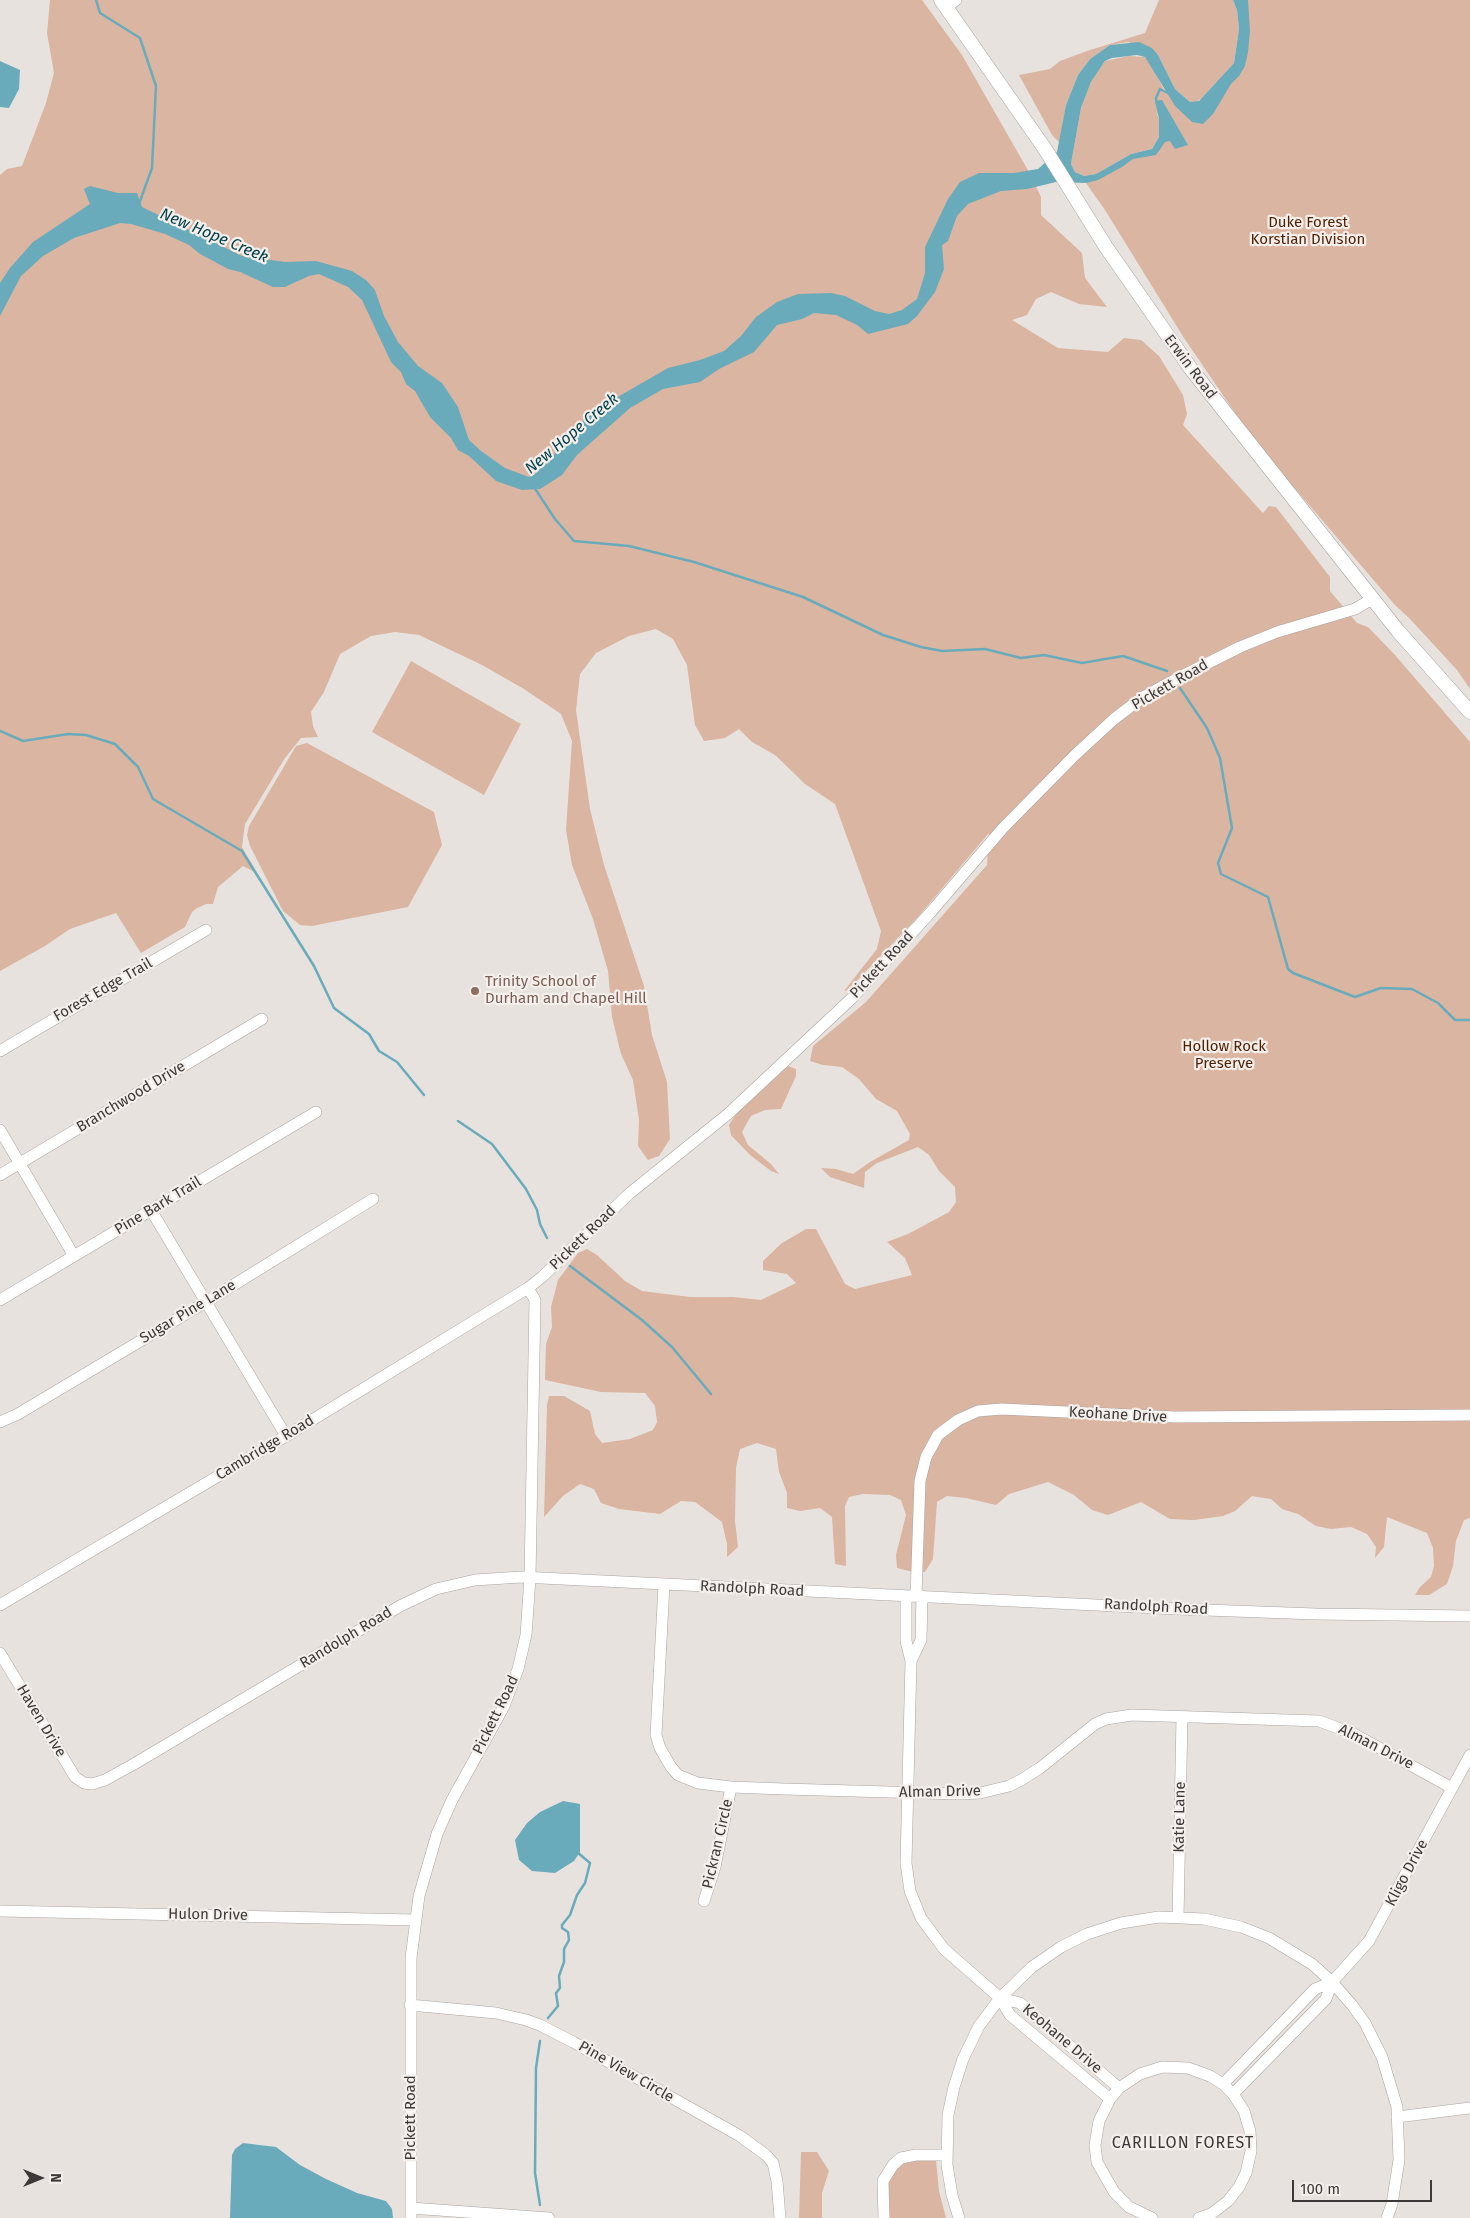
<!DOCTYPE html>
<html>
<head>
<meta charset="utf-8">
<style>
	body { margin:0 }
	#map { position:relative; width:1470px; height:2218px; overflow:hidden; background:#e8e2de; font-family:"Fira Sans",sans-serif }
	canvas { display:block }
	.north { position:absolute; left:15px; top:2153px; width:50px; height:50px; -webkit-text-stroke:4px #f5efeb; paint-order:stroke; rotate:90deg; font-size:14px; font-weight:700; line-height:20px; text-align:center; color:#3c3938 }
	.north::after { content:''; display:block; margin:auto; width:18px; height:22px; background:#3c3938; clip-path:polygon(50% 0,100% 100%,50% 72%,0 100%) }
	.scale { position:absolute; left:1292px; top:2180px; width:140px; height:22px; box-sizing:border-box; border:2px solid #3c3938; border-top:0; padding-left:6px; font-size:15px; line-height:18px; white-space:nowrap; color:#3c3938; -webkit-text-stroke:4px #f5efeb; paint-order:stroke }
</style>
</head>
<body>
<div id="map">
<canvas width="1470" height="2218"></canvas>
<div class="north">N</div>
<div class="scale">100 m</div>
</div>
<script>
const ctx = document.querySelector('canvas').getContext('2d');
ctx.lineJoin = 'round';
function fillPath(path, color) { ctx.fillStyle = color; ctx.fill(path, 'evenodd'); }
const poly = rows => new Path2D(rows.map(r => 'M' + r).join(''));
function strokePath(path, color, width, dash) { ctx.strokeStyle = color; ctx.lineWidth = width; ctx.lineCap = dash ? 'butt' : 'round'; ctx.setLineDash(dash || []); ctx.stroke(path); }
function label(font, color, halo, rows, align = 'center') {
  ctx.font = font + ' "Fira Sans",sans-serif'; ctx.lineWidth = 4.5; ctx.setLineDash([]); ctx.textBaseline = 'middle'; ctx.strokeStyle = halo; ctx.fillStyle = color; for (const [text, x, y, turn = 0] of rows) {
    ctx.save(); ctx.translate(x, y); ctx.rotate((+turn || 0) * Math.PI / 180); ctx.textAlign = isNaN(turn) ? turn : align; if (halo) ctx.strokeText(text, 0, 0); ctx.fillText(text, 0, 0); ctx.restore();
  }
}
fillPath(poly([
	[50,0,922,0,962,55,1029,172,1041,197,1041,215,1082,253,1085,278,1107,307,1079,304,1051,292,1036,299,1027,315,1012,320,1058,348,1108,352,1124,338,1141,340,1159,356,1183,395,1187,414,1183,425,1263,513,1269,506,1276,507,1330,577,1330,591,1357,623,1368,627,1395,655,1470,742,1470,1518,1464,1520,1456,1541,1453,1566,1447,1584,1429,1595,1415,1595,1420,1587,1431,1577,1434,1566,1433,1548,1427,1533,1387,1517,1384,1547,1375,1558,1376,1547,1367,1534,1351,1527,1331,1529,1316,1526,1298,1514,1282,1509,1271,1499,1252,1496,1235,1511,1223,1516,1194,1520,1170,1519,1141,1502,1108,1515,1092,1510,1074,1495,1048,1482,1009,1494,996,1505,966,1498,947,1496,937,1502,933,1559,925,1572,913,1572,897,1568,896,1555,906,1515,901,1500,890,1495,863,1494,849,1497,845,1506,846,1566,835,1564,832,1517,820,1508,800,1511,787,1508,787,1493,779,1472,776,1449,757,1443,740,1449,736,1468,735,1521,738,1547,727,1557,727,1544,722,1522,695,1502,681,1501,660,1514,619,1509,601,1503,594,1489,580,1484,563,1496,544,1517,547,1405,549,1396,564,1396,590,1411,595,1434,602,1443,630,1439,653,1430,657,1422,655,1406,645,1393,601,1392,545,1380,546,1344,552,1327,551,1307,558,1280,578,1253,587,1249,597,1255,625,1281,642,1291,690,1297,733,1297,761,1300,796,1283,787,1274,763,1270,763,1261,782,1243,806,1229,816,1229,845,1284,855,1289,912,1275,905,1258,887,1242,908,1234,949,1212,956,1202,955,1187,939,1171,929,1155,918,1147,877,1163,865,1172,864,1188,830,1177,821,1168,836,1169,853,1174,870,1162,909,1140,910,1134,897,1111,876,1099,859,1079,842,1067,823,1065,810,1061,813,1046,866,1002,987,865,989,833,917,918,848,990,844,991,877,949,881,931,835,804,805,784,775,755,752,742,739,729,725,738,704,741,695,725,687,665,673,639,656,629,629,636,596,653,580,674,576,710,590,809,604,865,644,986,652,1035,667,1082,670,1139,659,1156,648,1160,638,1146,639,1120,633,1080,621,1054,612,1017,608,971,593,919,572,865,566,830,572,741,561,714,524,689,482,665,419,635,395,632,371,636,340,654,324,692,311,712,313,726,318,737,301,738,285,758,245,824,242,847,257,873,243,866,218,887,213,904,206,904,197,908,192,912,185,927,141,953,116,913,70,929,45,946,0,971,0,175,7,169,22,166,46,103,54,73,47,33],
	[1159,0,1233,0,1237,10,1239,29,1234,63,1202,98,1196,102,1190,102,1175,89,1158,55,1128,42,1110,45,1090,59,1078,75,1066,105,1060,143,1052,135,1019,75,1050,69,1060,61,1087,51,1145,33],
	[1240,0,1470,0,1470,689,1457,670,1410,619,1395,605,1255,442,1184,338,1105,210,1086,183,1127,159,1154,150,1161,138,1161,118,1156,111,1159,119,1159,137,1152,149,1131,154,1096,174,1084,176,1075,172,1071,164,1081,108,1091,82,1105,61,1129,56,1145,57,1150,62,1165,92,1204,107,1238,68],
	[411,661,521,724,484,795,372,732],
	[307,743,434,812,442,845,408,907,312,926,300,925,283,911,250,846,247,835,249,826,296,746],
	[788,1066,796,1069,796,1076,781,1109,765,1110,751,1116,742,1132,748,1145,771,1164,779,1174,771,1171,750,1155,731,1135,729,1125,738,1111],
	[801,2152,817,2152,829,2171,822,2193,822,2218,799,2218],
	[913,2160,936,2160,939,2191,946,2218,888,2218,889,2179,894,2171,903,2164]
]), '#dab5a1');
fillPath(poly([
	[1233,0,1248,0,1250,31,1248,52,1245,66,1239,76,1231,84,1213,114,1203,124,1192,122,1175,106,1145,57,1137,55,1112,58,1105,61,1091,82,1081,108,1071,164,1075,172,1084,176,1096,174,1131,154,1152,149,1159,137,1159,119,1155,101,1162,100,1188,145,1175,149,1170,141,1165,142,1156,155,1133,159,1122,167,1098,180,1086,183,1056,182,1027,189,1001,191,968,204,957,216,948,241,942,245,944,269,935,292,917,316,908,324,868,334,857,325,836,315,814,313,802,319,777,325,754,352,719,369,700,382,663,389,630,408,577,455,562,475,540,489,522,490,496,481,469,456,458,450,451,438,430,417,415,391,406,384,401,372,391,362,362,300,348,287,319,274,309,276,285,287,273,287,240,272,228,269,200,254,189,245,165,234,131,224,120,223,74,238,43,256,21,276,0,316,0,283,10,268,33,242,90,204,84,189,90,186,118,193,137,193,142,207,242,256,285,262,316,261,352,271,366,280,375,290,384,316,398,342,418,366,442,383,458,407,469,440,481,451,505,468,529,477,535,474,561,447,579,424,602,406,668,368,700,360,724,351,741,336,756,317,777,302,798,294,831,293,845,296,875,311,889,314,902,310,917,299,925,273,925,247,948,199,960,182,979,173,1014,173,1038,169,1057,152,1066,105,1078,75,1090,59,1110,45,1139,42,1152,48,1158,55,1175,89,1190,102,1199,101,1234,63,1239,29,1237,10],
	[0,61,20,70,19,89,9,108,0,107],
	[563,1801,580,1804,580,1852,574,1861,555,1873,532,1871,519,1860,515,1840,527,1823,540,1812],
	[243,2143,276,2147,300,2165,326,2179,357,2193,386,2201,392,2209,393,2218,230,2218,232,2155,235,2149]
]), '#6aabbb');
strokePath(poly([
	[96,0,100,13,140,38,156,86,152,168,139,204],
	[1157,104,1156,98,1160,89,1168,93],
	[534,487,555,519,574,541,629,546,694,562,803,597,883,635,921,647,942,651,985,649,1021,658,1044,655,1082,663,1123,656,1167,671],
	[1180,688,1207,728,1220,758,1232,828,1218,863,1221,874,1268,897,1288,969,1293,973,1355,997,1381,988,1412,989,1438,1003,1455,1020,1470,1020],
	[0,731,23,741,68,734,86,735,115,744,138,767,153,799,242,851,314,966,334,1008,369,1034,379,1051,397,1062,424,1095],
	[458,1121,492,1144,526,1189,537,1210,540,1224,547,1238],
	[570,1266,642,1320,672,1347,711,1394],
	[548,2018,558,2006,556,1993,560,1988,559,1976,564,1962,564,1949,569,1940,568,1932,562,1928,562,1925,570,1915,577,1895,585,1883,590,1863,577,1852],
	[540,2041,536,2068,535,2173,540,2205]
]), '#6aabbb', 2.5);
const minor = poly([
	[947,7,956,0],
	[0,1051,206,930],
	[0,1130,74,1256],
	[0,1175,262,1019],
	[151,1210,286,1436],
	[0,1300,316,1112],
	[0,1422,18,1414,214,1297,373,1199],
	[664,1585,656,1735,660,1748,671,1767,678,1775,698,1783,731,1787,784,1789,959,1794,980,1793,1009,1786,1021,1780,1040,1768,1095,1724,1106,1719,1132,1715,1319,1721,1354,1734,1452,1788],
	[906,1596,906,1641,911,1661,906,1863,910,1891,921,1918,944,1949,1000,1998,1010,2015,1110,2099],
	[916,1596,920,1481,926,1457,938,1435,958,1420,978,1411,1001,1409,1175,1417,1470,1415],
	[0,1605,286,1436,528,1288,542,1277,630,1193,728,1114,851,999,930,913,1003,828,1075,755,1114,719,1143,697,1176,679,1240,647,1277,632,1355,609,1372,599],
	[0,1653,75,1777,84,1783,92,1784,105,1780,134,1764,400,1606,436,1589,475,1580,521,1577,1178,1609,1316,1614,1470,1616],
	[911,1661,921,1640,922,1596],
	[704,1901,715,1867,731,1787],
	[0,1911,415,1920],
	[1178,1918,1182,1717],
	[1000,1998,1020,2003,1119,2088],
	[410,2005,496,2013,526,2020,540,2025,573,2042,740,2136,766,2155,773,2163,777,2181,780,2218],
	[1223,2084,1315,1989,1332,1982,1369,1941,1470,1755],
	[1233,2094,1326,1999,1332,1982],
	[1397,2117,1470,2108],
	[411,2208,549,2218],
	[411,2218,411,1958,419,1896,437,1834,452,1800,504,1706,518,1669,526,1635,530,1578,535,1300,528,1288],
	[884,2218,883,2181,893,2165,901,2158,916,2155,947,2155],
	[959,2218,952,2195,947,2165,948,2115,954,2087,963,2059,979,2026,1000,1998,1032,1967,1061,1947,1087,1934,1121,1923,1159,1917,1204,1919,1241,1927,1269,1938,1312,1964,1332,1982,1352,2005,1365,2023,1382,2057,1397,2107,1399,2160,1392,2204,1387,2218],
	[1152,2218,1129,2207,1114,2192,1097,2162,1095,2145,1099,2121,1110,2099,1119,2088,1140,2074,1162,2067,1188,2068,1210,2076,1223,2084,1233,2094,1244,2111,1250,2131,1251,2151,1246,2173,1239,2187,1228,2201,1211,2214,1199,2218]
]);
const major = poly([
	[941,0,1045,149,1106,247,1191,369,1398,631,1470,712]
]);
strokePath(minor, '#aaa4a1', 12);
strokePath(major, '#aaa4a1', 15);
strokePath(minor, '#fff', 11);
strokePath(major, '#fff', 14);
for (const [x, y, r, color] of [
	[475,991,5,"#8d6e63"]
]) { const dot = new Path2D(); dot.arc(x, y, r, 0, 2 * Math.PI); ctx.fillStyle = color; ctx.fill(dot); strokePath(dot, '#f5efeb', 2); }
label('15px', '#4c1f00', '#f5efeb', [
	["Duke Forest",1308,223],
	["Korstian Division",1308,240],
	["Hollow Rock",1224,1047],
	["Preserve",1224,1064]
]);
label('15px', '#3c3938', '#f5efeb', [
	["Erwin Road",1190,367,53],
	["Pickett Road",1170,685,-30],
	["Pickett Road",882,965,-47],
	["Forest Edge Trail",103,990,-30],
	["Branchwood Drive",131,1097,-31],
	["Pine Bark Trail",158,1206,-31],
	["Pickett Road",583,1238,-44],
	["Sugar Pine Lane",188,1312,-31],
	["Keohane Drive",1118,1415,3],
	["Cambridge Road",265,1448,-31],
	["Randolph Road",752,1589,3],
	["Randolph Road",1156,1607,3],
	["Randolph Road",346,1638,-31],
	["Pickett Road",496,1715,-64],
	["Haven Drive",41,1721,59],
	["Alman Drive",1376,1747,27],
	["Alman Drive",940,1792,-1],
	["Katie Lane",1180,1817,-89],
	["Pickran Circle",718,1844,-77],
	["Kligo Drive",1407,1873,-62],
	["Hulon Drive",208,1915,1],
	["Keohane Drive",1062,2039,40],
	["Pine View Circle",626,2072,30],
	["Pickett Road",411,2118,-90]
]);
label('15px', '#785e54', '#f5efeb', [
	["Trinity School of",485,982],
	["Durham and Chapel Hill",485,999]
], 'left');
label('italic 16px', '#02424d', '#f5efeb', [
	["New Hope Creek",214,236,23],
	["New Hope Creek",572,434,-40]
]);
ctx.letterSpacing = '1px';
label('16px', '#3c3938', '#f5efeb', [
	["CARILLON FOREST",1183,2144]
]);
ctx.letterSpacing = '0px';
</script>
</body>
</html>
